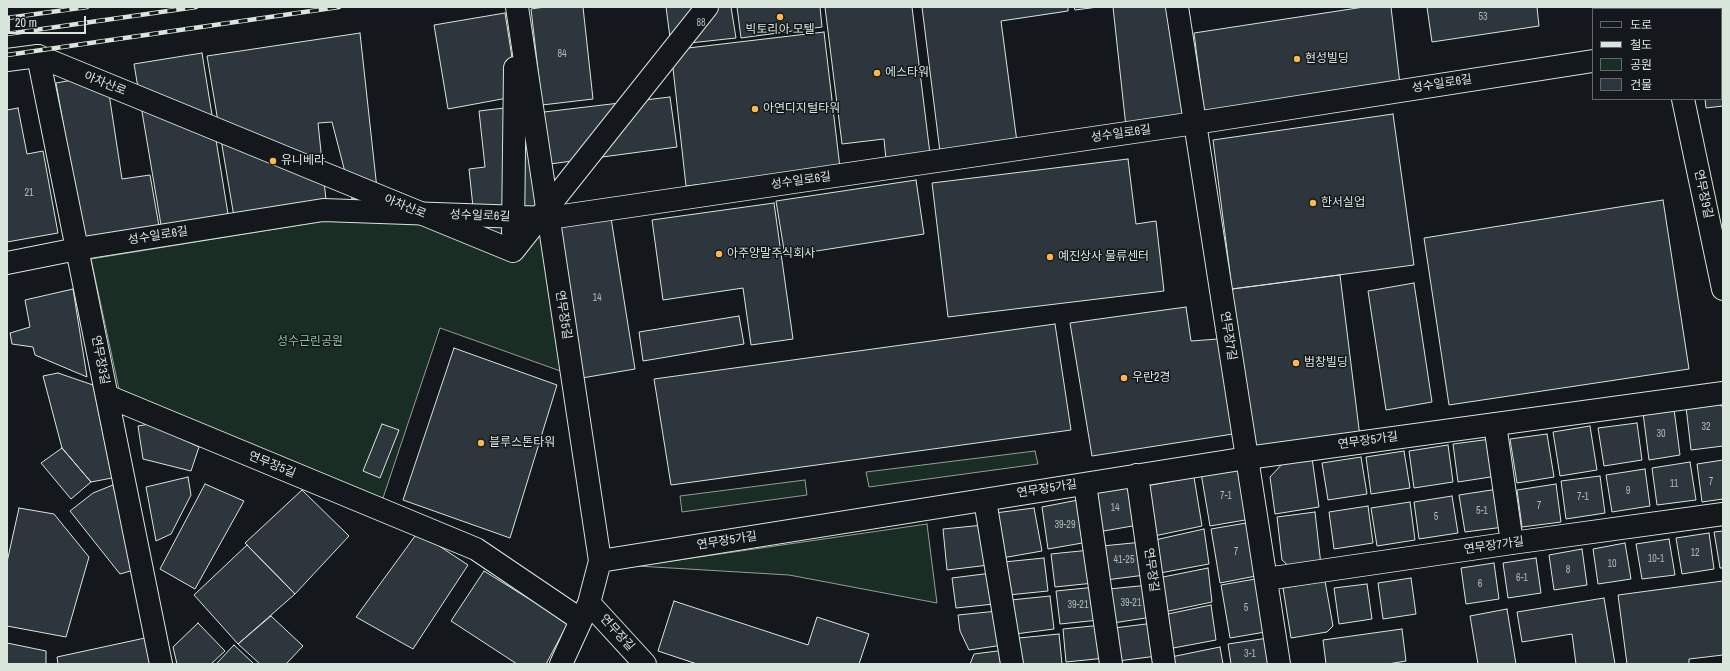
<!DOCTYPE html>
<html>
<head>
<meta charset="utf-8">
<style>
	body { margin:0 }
	#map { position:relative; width:1730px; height:671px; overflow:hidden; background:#14181c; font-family:"Archivo Narrow","Noto Sans KR",sans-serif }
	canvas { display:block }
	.frame { position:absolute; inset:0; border:8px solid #d8e6dc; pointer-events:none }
	.legend { position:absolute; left:1592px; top:8px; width:130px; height:92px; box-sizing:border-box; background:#14181c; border:1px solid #626a69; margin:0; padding:5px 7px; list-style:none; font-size:12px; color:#d8e6dc }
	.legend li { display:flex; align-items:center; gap:8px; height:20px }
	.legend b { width:20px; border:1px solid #626a69 }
	.scale { position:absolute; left:8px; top:16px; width:78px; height:18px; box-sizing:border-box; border:2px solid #d8e6dc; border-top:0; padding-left:5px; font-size:12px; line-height:14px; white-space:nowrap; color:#d8e6dc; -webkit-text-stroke:3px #14181c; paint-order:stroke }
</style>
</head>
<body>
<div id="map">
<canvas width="1730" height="671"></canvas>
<div class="frame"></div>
<ul class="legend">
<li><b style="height:5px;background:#14181c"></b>도로</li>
<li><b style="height:5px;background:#d8e6dc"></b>철도</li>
<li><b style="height:11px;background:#1a2d24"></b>공원</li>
<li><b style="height:11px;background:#2c363c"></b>건물</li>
</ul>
<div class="scale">20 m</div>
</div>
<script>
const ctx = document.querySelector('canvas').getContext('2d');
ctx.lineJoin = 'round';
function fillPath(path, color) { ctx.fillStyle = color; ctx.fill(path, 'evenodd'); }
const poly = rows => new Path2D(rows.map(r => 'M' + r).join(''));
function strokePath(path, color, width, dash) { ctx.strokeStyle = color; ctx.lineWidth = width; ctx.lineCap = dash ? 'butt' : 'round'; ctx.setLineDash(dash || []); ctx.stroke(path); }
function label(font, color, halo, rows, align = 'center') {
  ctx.font = font + ' "Archivo Narrow","Noto Sans KR",sans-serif'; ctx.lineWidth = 3; ctx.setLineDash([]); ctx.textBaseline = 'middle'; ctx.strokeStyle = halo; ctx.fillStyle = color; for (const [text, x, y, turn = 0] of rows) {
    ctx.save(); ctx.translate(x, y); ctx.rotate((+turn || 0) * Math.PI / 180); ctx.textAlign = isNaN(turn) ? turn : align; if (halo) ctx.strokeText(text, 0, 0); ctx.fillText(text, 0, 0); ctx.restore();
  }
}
const green = poly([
	[324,221,541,225,566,373,440,328,382,501,119,389,91,259,324,221],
	[1035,451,1038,464,869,487,866,472,1035,451],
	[805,480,807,495,682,512,680,496,805,480],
	[927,524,937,603,789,575,637,566,927,524]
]);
fillPath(green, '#1a2d24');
strokePath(green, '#939e99', 1);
const building = poly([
	[545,7,583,7,593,99,542,105,531,9,545,7],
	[666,7,731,7,736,38,671,45,666,7],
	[737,7,820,7,822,27,741,38,737,7],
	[825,7,912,7,930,154,886,160,884,139,842,144,825,7],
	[922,7,1068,7,1068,11,1001,21,1017,142,940,152,922,7],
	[1074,7,1098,7,1075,10,1074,7],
	[1113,7,1171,7,1188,117,1126,127,1113,7],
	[1364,7,1391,7,1400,84,1204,111,1194,33,1364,7],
	[1427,7,1537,7,1539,26,1432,42,1427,7],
	[505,13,518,96,448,109,434,25,505,13],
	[824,32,840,168,686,186,671,50,824,32],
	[360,33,378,198,352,199,332,122,318,123,326,200,234,217,207,56,360,33],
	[202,53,228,214,161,225,134,64,202,53],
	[1721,71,1723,71,1723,106,1706,108,1705,99,1721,99,1721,71],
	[106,74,122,179,150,175,159,226,84,240,56,83,106,74],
	[670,97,677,147,550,164,544,112,670,97],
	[521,106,539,207,473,207,469,169,485,167,479,111,521,106],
	[18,108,27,154,43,151,58,233,7,242,7,110,18,108],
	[1393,114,1414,265,1232,289,1213,140,1393,114],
	[1128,159,1136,224,1156,221,1164,291,948,317,932,183,1128,159],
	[916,180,924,234,785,256,776,201,916,180],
	[1663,200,1689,369,1449,405,1424,238,1663,200],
	[774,203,793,339,751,345,743,288,663,300,652,220,774,203],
	[611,218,635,369,582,378,559,227,611,218],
	[1340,275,1360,437,1252,451,1232,289,1340,275],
	[1414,283,1432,402,1386,410,1368,291,1414,283],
	[73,289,87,377,35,355,33,347,12,344,10,333,30,327,25,300,73,289],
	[1186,307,1191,341,1218,339,1233,434,1092,456,1070,323,1186,307],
	[739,316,744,344,643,361,639,332,739,316],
	[1055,324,1071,430,671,485,654,379,1055,324],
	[454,348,557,385,510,538,403,500,454,348],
	[58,373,93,385,112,478,91,482,62,448,43,376,58,373],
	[1717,403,1723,407,1723,446,1691,450,1686,407,1717,403],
	[1674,409,1680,455,1649,460,1643,413,1674,409],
	[1637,423,1642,460,1604,466,1598,428,1637,423],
	[150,424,199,447,191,471,143,459,138,426,150,424],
	[382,424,399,430,380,478,363,471,382,424],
	[1590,426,1597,470,1560,476,1553,432,1590,426],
	[1547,434,1554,477,1517,483,1510,439,1547,434],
	[1491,439,1497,476,1458,482,1453,444,1491,439],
	[1448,445,1453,482,1414,488,1409,451,1448,445],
	[62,448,91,482,71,499,41,463,62,448],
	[1404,451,1410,488,1371,494,1366,457,1404,451],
	[1361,457,1367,494,1328,500,1322,463,1361,457],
	[1312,458,1319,507,1275,514,1270,477,1284,462,1312,458],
	[1723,460,1723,499,1702,502,1697,464,1723,460],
	[1690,462,1696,500,1657,505,1652,468,1690,462],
	[1242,465,1251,519,1210,526,1201,473,1242,465],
	[1645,469,1650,506,1612,512,1606,475,1645,469],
	[1600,476,1605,513,1566,519,1561,481,1600,476],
	[188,477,191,495,171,534,156,541,146,487,188,477],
	[1194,477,1202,526,1154,536,1146,486,1194,477],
	[1133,482,1138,525,1098,532,1092,490,1133,482],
	[205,484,244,501,195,589,160,569,205,484],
	[1556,484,1561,522,1522,527,1517,490,1556,484],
	[113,485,134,570,120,574,70,511,93,493,113,485],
	[1498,489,1504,527,1465,532,1459,495,1498,489],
	[302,490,349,536,295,594,245,543,302,490],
	[1452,496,1458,533,1419,539,1414,502,1452,496],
	[1083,499,1088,542,1048,549,1042,507,1083,499],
	[1410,502,1415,540,1377,546,1371,508,1410,502],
	[1368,506,1373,543,1334,549,1329,512,1368,506],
	[19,508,54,514,89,557,66,637,7,626,7,562,19,508],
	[1034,508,1042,551,1002,558,995,513,1034,508],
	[1315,512,1321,565,1291,568,1282,560,1277,517,1315,512],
	[1252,522,1261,575,1220,583,1211,529,1252,522],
	[984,525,989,565,947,570,943,529,984,525],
	[1204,529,1209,564,1160,573,1155,540,1204,529],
	[1723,531,1723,568,1720,568,1714,532,1723,531],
	[418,532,468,565,413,649,356,617,418,532],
	[1709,533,1714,569,1682,574,1676,538,1709,533],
	[1669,539,1675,575,1642,579,1636,544,1669,539],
	[1143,542,1145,575,1106,580,1102,546,1143,542],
	[1625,543,1631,579,1598,584,1593,549,1625,543],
	[247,545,295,594,238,644,194,595,247,545],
	[1582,549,1587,585,1554,590,1549,555,1582,549],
	[1090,550,1094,583,1055,587,1051,554,1090,550],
	[1044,558,1048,591,1008,595,1004,562,1044,558],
	[1536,558,1541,593,1508,598,1503,563,1536,558],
	[1494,563,1499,599,1466,604,1461,568,1494,563],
	[1208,568,1212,602,1164,612,1158,578,1208,568],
	[484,571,568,623,546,664,517,664,451,621,484,571],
	[992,573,994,604,956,608,952,578,992,573],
	[1261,578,1271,631,1230,638,1221,585,1261,578],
	[1411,578,1416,614,1383,619,1378,583,1411,578],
	[1325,581,1333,626,1327,632,1291,638,1283,588,1325,581],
	[1723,581,1723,655,1689,659,1689,664,1627,664,1618,595,1723,581],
	[1367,584,1372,619,1339,624,1334,588,1367,584],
	[1149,585,1152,617,1113,623,1109,589,1149,585],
	[1096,587,1099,620,1060,624,1056,591,1096,587],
	[1050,596,1054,629,1015,634,1011,600,1050,596],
	[1604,598,1615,664,1576,664,1572,634,1522,642,1517,612,1604,598],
	[674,601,808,645,817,617,869,634,859,664,697,664,658,651,674,601],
	[1211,605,1216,640,1168,649,1163,615,1211,605],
	[1507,609,1516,664,1478,664,1470,616,1507,609],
	[998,611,1003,645,969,650,960,631,958,615,998,611],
	[271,616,303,646,286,664,260,664,238,644,271,616],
	[198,623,225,651,211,664,177,664,173,647,198,623],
	[1154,623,1157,656,1118,661,1114,628,1154,623],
	[1102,625,1106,658,1066,662,1063,629,1102,625],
	[1402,629,1406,661,1388,664,1326,664,1323,640,1402,629],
	[1059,634,1062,664,1022,664,1019,638,1059,634],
	[145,638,151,664,58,664,57,657,145,638],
	[1268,638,1272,664,1231,664,1228,644,1268,638],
	[7,643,46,651,46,664,7,664,7,643],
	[234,645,254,664,216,664,234,645],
	[1220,647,1223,664,1172,664,1171,657,1220,647],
	[1005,650,1007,664,970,664,974,654,1005,650]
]);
fillPath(building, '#2c363c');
strokePath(building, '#d8e6dc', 1);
const street = poly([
	[517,7,600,561,589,603,561,664],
	[1177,7,1279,664],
	[1666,7,1666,9],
	[1721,54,1723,54],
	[38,56,161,664],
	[1683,99,1723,289],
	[513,232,515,68],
	[7,263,77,249,323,210,549,218,1195,123,1593,61],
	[107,396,476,549,581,620],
	[1495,424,1512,543],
	[1137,475,1164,664],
	[1085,484,1111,664],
	[985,500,1012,664],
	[600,561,1247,458,1723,393],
	[1266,579,1512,543,1723,514],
	[589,603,645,664]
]);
const secondary = poly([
	[7,60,38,56,513,251,707,7]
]);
strokePath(street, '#d8e6dc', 24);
strokePath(secondary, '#d8e6dc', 24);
strokePath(street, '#14181c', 22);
strokePath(secondary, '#14181c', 22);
const rail = poly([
	[7,18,87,7],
	[7,34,196,7],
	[7,55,339,7]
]);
strokePath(rail, '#d8e6dc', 4.5);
strokePath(rail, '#14181c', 3, [9]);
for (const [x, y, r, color] of [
	[780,17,4,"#ffb74d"],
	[1297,59,4,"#ffb74d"],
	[877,73,4,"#ffb74d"],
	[755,109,4,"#ffb74d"],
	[273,161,4,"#ffb74d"],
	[1313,203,4,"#ffb74d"],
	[719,254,4,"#ffb74d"],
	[1050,257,4,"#ffb74d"],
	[1296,363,4,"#ffb74d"],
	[1124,378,4,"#ffb74d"],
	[481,443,4,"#ffb74d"]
]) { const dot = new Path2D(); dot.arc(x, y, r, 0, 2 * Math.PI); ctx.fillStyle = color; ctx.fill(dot); strokePath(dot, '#14181c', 1.5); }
label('10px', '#adbab4', null, [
	["53",1483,17],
	["88",701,23],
	["84",562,54],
	["21",29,193],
	["14",597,298],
	["32",1706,427],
	["30",1661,434],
	["7",1711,482],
	["11",1674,484],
	["9",1628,491],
	["7-1",1226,496],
	["7-1",1583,497],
	["7",1539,506],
	["14",1115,508],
	["5-1",1482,511],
	["5",1436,517],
	["39-29",1065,525],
	["7",1236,552],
	["12",1695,553],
	["10-1",1656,559],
	["41-25",1124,560],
	["10",1612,564],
	["8",1568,570],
	["6-1",1522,578],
	["6",1480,584],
	["39-21",1131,603],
	["39-21",1078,605],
	["5",1246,608],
	["3-1",1250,654]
]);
label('12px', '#d8e6dc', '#14181c', [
	["빅토리아 모텔",780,30,"center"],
	["현성빌딩",1305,59],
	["에스타워",885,73],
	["아연디지털타워",763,109],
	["유니베라",281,161],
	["한서실업",1321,203],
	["아주양말주식회사",727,254],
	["예진상사 물류센터",1058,257],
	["범창빌딩",1304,363],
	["우란2경",1132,378],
	["블루스톤타워",489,443]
], 'left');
label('12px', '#d8e6dc', '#14181c', [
	["아차산로",105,84,22],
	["성수일로6길",1442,84,-9],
	["성수일로6길",1121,134,-8],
	["성수일로6길",801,181,-8],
	["연무장9길",1703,194,78],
	["아차산로",405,207,22],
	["성수일로6길",480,216,2],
	["성수일로6길",158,236,-9],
	["연무장5길",563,315,81],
	["연무장7길",1228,336,81],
	["연무장3길",100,360,79],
	["연무장5가길",1368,441,-8],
	["연무장5길",272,465,22],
	["연무장5가길",1047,489,-9],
	["연무장5가길",727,541,-9],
	["연무장7가길",1494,546,-8],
	["연무장길",1151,570,82],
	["연무장길",617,633,48]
]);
label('12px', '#8ac095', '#14181c', [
	["성수근린공원",310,342]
]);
</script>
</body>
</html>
